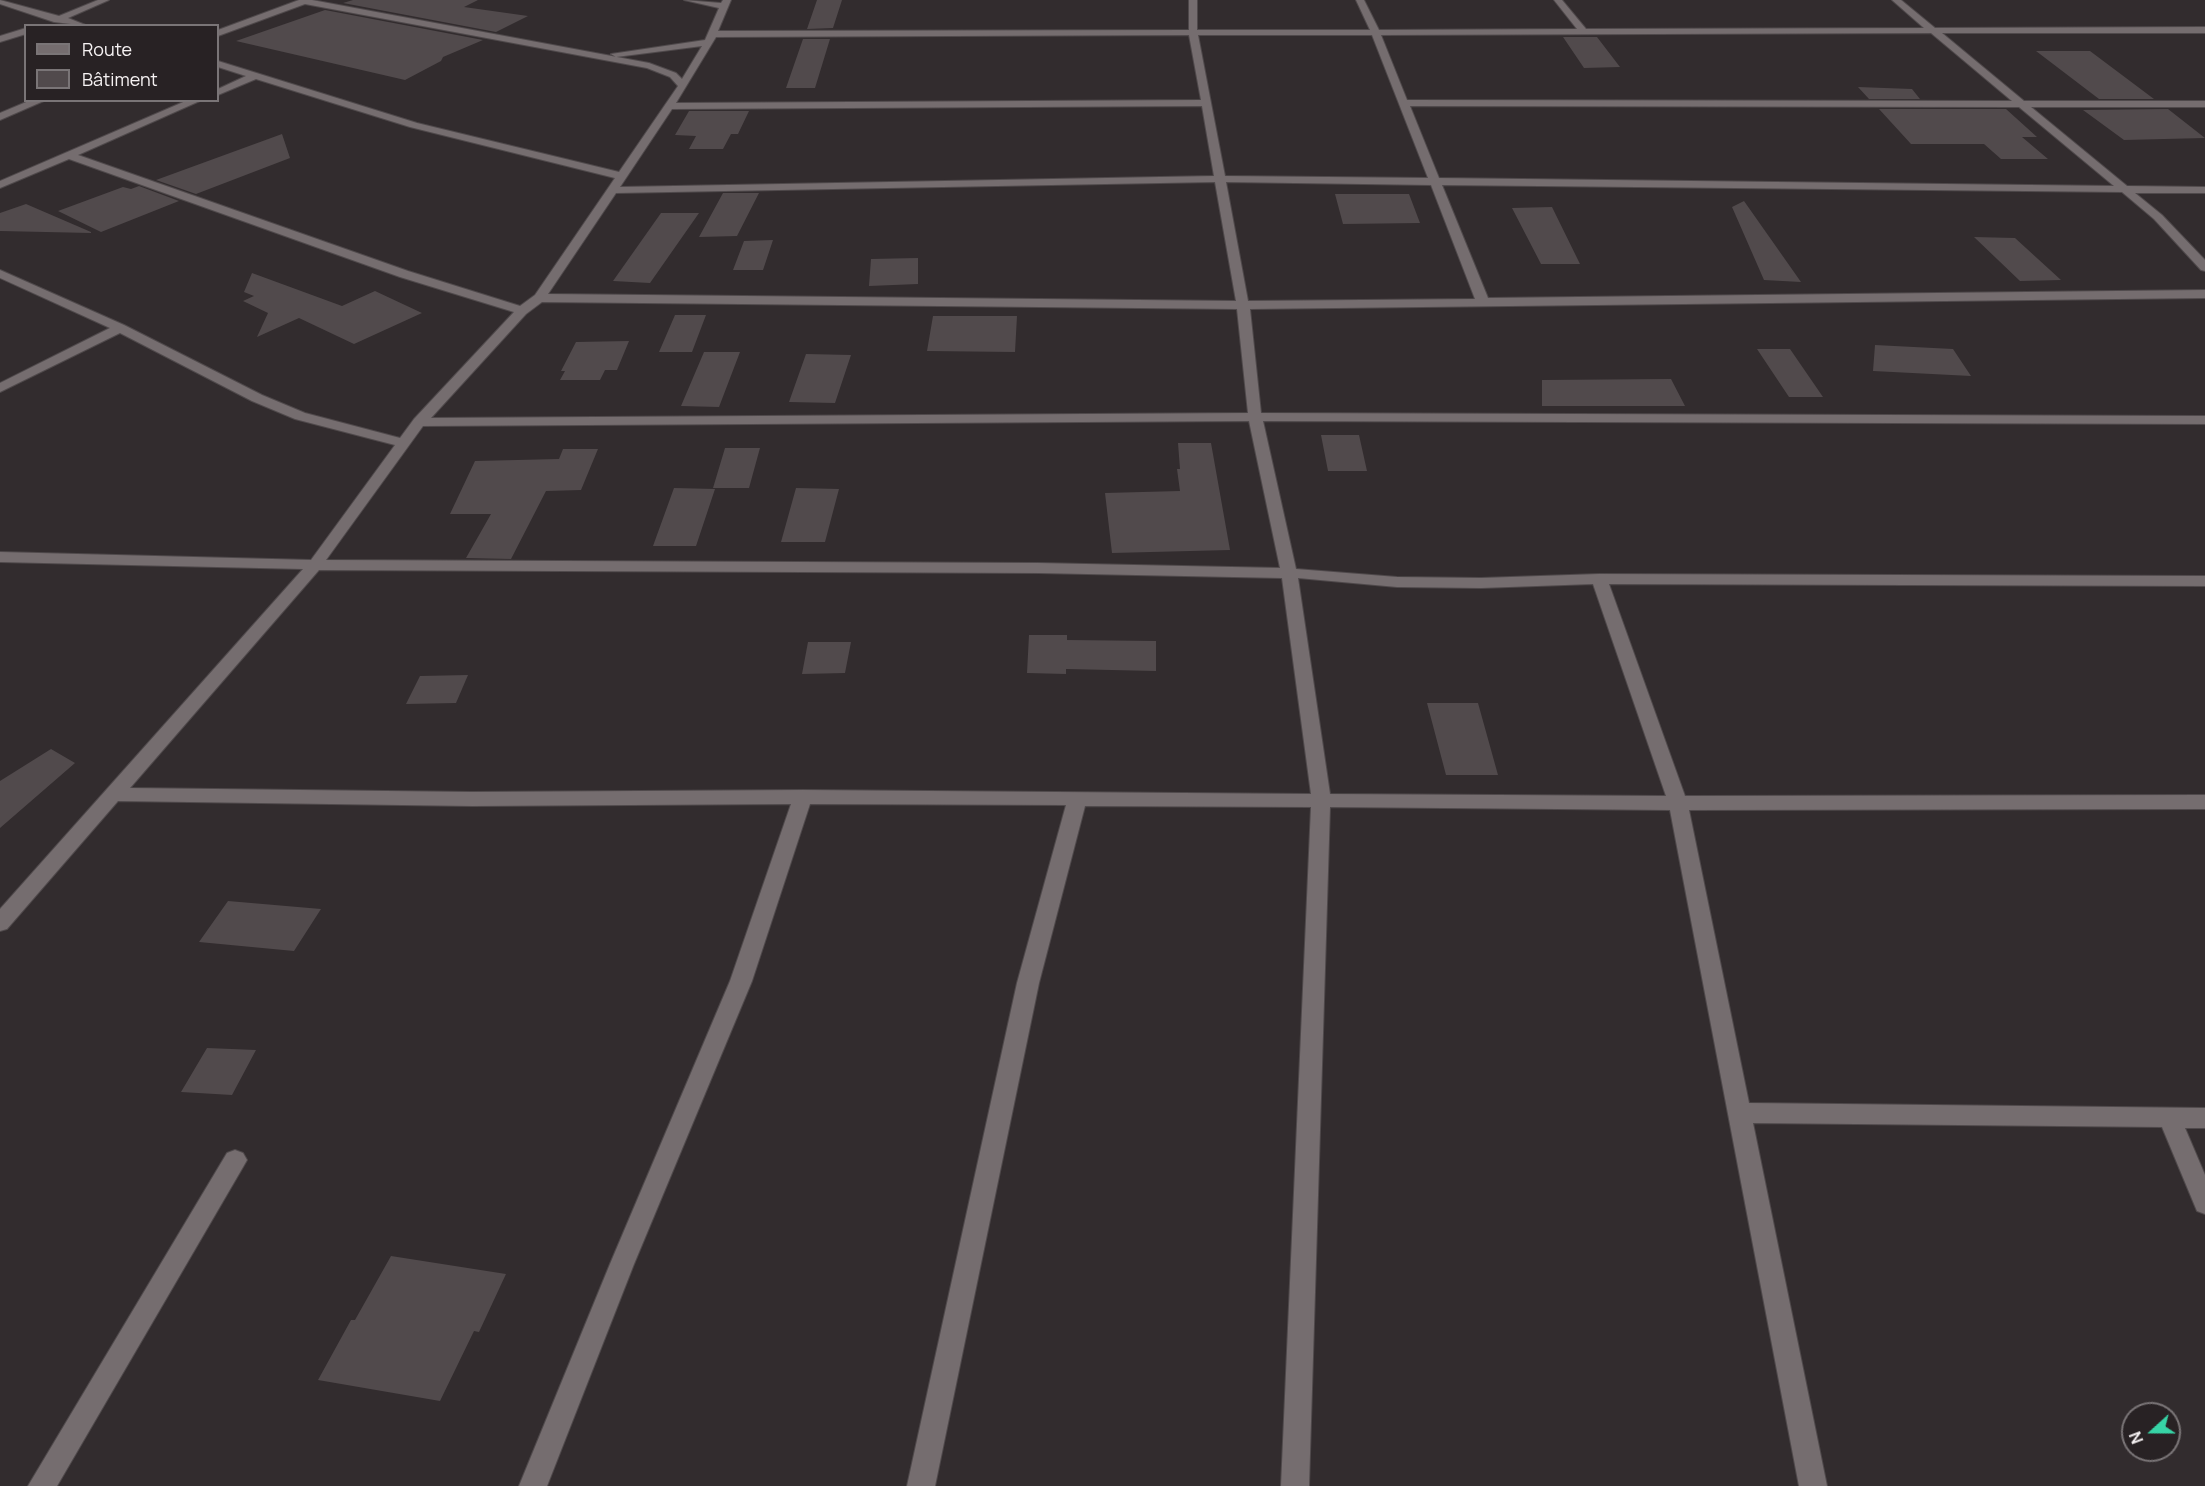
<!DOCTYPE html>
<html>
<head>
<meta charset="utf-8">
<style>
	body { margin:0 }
	#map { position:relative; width:2205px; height:1486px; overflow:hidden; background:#322c2e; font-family:Manrope,sans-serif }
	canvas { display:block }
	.legend { position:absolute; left:24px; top:24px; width:195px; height:78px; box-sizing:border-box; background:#282224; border:2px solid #7a7577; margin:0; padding:8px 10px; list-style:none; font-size:18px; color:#f6f2f3 }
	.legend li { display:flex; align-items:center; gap:12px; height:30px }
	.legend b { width:30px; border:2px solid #7a7577 }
	.north { position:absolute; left:2121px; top:1402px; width:60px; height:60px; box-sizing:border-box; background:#282224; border:2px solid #7a7577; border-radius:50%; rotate:249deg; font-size:16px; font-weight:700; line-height:24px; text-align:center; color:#f6f2f3 }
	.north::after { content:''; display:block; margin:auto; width:21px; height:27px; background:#37d4a6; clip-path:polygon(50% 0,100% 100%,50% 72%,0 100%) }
</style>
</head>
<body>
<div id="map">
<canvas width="2205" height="1486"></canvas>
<ul class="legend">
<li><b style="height:8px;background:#756d6f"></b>Route</li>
<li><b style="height:16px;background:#514a4c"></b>Bâtiment</li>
</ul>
<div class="north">N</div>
</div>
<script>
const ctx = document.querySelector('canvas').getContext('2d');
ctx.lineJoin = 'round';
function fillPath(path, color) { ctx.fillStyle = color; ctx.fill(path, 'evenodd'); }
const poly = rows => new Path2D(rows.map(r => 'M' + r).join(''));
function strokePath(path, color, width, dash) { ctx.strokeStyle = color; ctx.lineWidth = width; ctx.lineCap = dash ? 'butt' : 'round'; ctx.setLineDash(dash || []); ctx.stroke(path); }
fillPath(poly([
	[353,0,478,0,464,7,528,16,496,32,343,3],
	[817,0,842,0,833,28,807,29],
	[325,10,483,40,443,57,441,61,405,80,236,41],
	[1563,37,1597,37,1620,67,1584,68],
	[803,39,830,39,815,88,786,88],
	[2036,51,2090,51,2154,99,2099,99],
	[1858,87,1912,89,1920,99,1869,99],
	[1879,109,2006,109,2037,137,2022,137,2048,159,2001,159,1984,144,1911,144],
	[2168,109,2205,138,2124,140,2083,110],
	[689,111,749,111,738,134,731,134,723,149,689,149,696,136,675,135],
	[282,134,290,158,196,194,156,180],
	[139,186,179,201,101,232,58,211,123,187,131,189],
	[723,193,759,193,737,236,699,237],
	[1335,194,1409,194,1420,223,1343,224],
	[1744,201,1801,282,1764,280,1732,207],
	[26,204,91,232,91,233,0,231,0,213],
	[1552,207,1580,264,1541,264,1512,208],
	[661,213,699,213,650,283,613,281],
	[1974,237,2015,238,2061,280,2020,281],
	[773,240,763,270,733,270,744,241],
	[918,258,918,284,869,286,871,259],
	[252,273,342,306,375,291,422,313,354,344,299,318,257,337,268,313,243,301,254,296,244,292],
	[675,315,706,315,692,352,659,352],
	[933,316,1017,316,1015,352,927,351],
	[629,341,617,370,605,370,600,380,560,380,565,371,561,371,576,342],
	[1875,345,1953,349,1971,376,1873,371],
	[1757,349,1790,349,1823,397,1789,397],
	[704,352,740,352,719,407,681,406],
	[806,354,851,355,835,403,789,402],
	[1671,379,1685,406,1542,406,1542,380],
	[1321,435,1359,435,1367,471,1328,471],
	[1178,443,1211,443,1230,550,1112,553,1105,493,1180,491,1177,469,1180,469],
	[725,448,760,448,749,488,713,488],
	[563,449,598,449,581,490,546,491,511,559,466,558,491,514,450,514,475,461,559,459],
	[674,488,715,489,696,546,653,546],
	[796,488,839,489,825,542,781,542],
	[1029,635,1067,635,1067,640,1156,641,1156,671,1066,669,1066,674,1027,673],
	[808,642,851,642,845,673,802,674],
	[468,675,456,703,406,704,420,676],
	[1427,703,1478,703,1498,775,1446,775],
	[51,749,75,763,0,828,0,781],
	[228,901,321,909,294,951,199,942],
	[207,1048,256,1050,232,1095,181,1092],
	[391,1256,506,1274,479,1332,474,1331,440,1401,318,1380,351,1320,355,1320]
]), '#514a4c');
const street = poly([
	[0,0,59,16,98,0,109,0,68,18,88,26,54,22,0,4,0,0],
	[299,0,312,0,649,63,676,73,682,79,702,46,616,57,611,54,705,40,719,8,684,0,721,3,723,0,731,0,718,31,1189,30,1189,0,1197,0,1197,30,1370,30,1356,0,1364,0,1379,30,1577,29,1554,0,1562,0,1586,29,1924,28,1892,0,1901,0,1935,28,2205,27,2205,33,1942,33,2024,101,2205,101,2205,107,2031,107,2127,186,2205,187,2205,193,2135,193,2162,215,2205,260,2205,271,2201,270,2154,219,2122,192,1442,185,1488,298,2205,290,2205,298,1250,309,1261,413,2205,416,2205,424,1263,421,1296,569,1397,577,1481,578,1599,574,2205,576,2205,586,1609,584,1685,796,2205,795,2205,809,1689,810,1749,1103,2205,1108,2205,1128,2185,1128,2205,1175,2205,1214,2197,1211,2162,1127,1753,1123,1827,1486,1799,1486,1670,810,1330,807,1309,1486,1281,1486,1311,807,1085,806,1039,983,935,1486,907,1486,1017,983,1066,805,810,804,752,981,634,1264,547,1486,519,1486,610,1264,730,981,791,804,472,806,118,801,7,929,0,931,0,909,303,569,0,562,0,552,311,560,395,445,295,419,252,401,120,333,0,392,0,383,110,328,0,278,0,270,124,325,262,395,305,413,400,438,414,419,514,312,400,277,69,159,0,188,0,181,188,100,202,100,78,155,408,271,520,306,535,295,615,178,410,127,256,79,218,95,218,89,246,76,218,67,218,61,417,123,619,172,678,86,670,77,647,68,305,4,218,36,218,30,299,0],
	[1931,33,2012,101,1407,100,1381,35,1931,33],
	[1189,35,1201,100,676,103,716,37,1189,35],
	[1198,35,1372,35,1428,178,1225,176,1198,35],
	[1202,106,1214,176,620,187,672,109,1202,106],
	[1410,106,2019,107,2114,186,1439,178,1410,106],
	[1215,182,1236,301,548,294,616,193,1215,182],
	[1226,182,1431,185,1475,299,1248,301,1226,182],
	[542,302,1237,309,1248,413,431,418,526,314,542,302],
	[1249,421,1280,568,1038,563,326,560,423,426,1249,421],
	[319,570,1038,573,1282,578,1311,794,803,790,472,792,130,788,319,570],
	[1298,578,1397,587,1481,588,1593,584,1666,796,1330,794,1298,578],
	[26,28,26,34,0,42,0,36,26,28],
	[31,100,46,100,0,120,0,113,31,100],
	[235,1150,243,1153,247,1160,243,1167,57,1486,28,1486,227,1153,235,1150]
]);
strokePath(street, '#4f494b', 2);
fillPath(street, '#756d6f');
</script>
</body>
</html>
